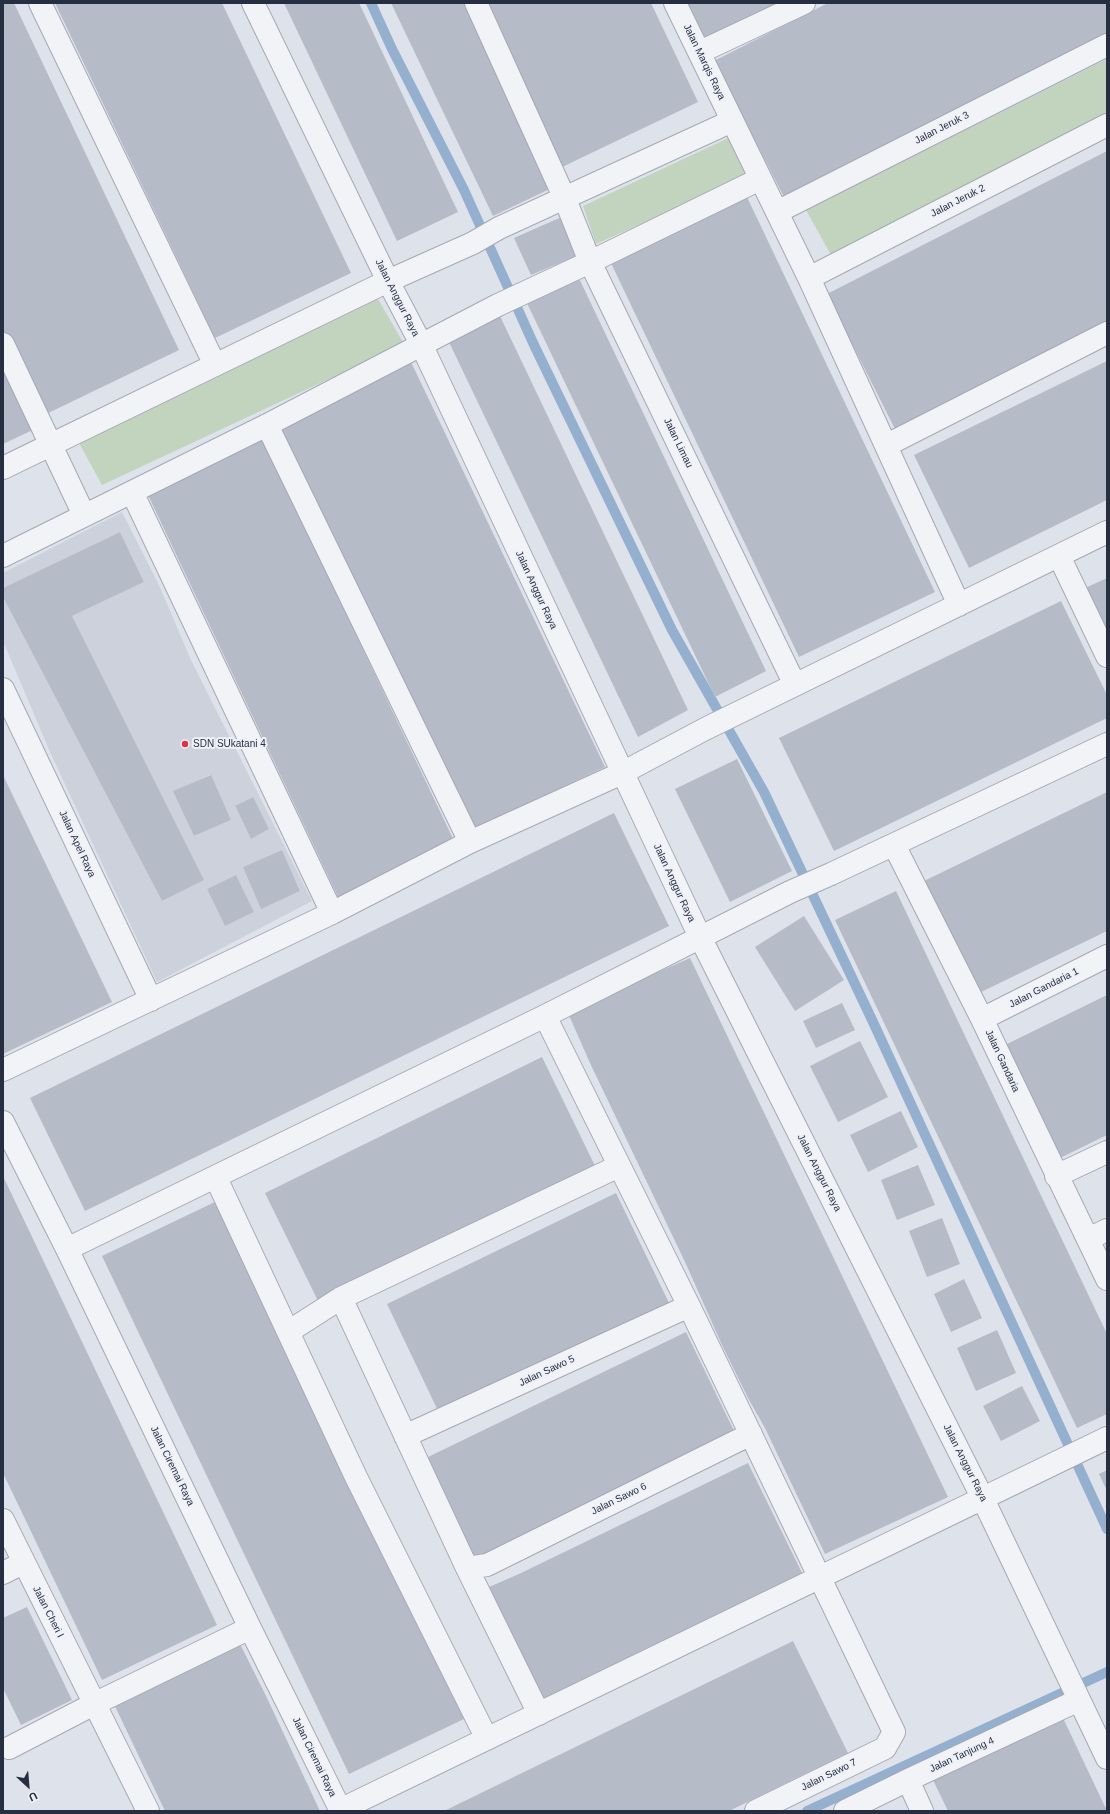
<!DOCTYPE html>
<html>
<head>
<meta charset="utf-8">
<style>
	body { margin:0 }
	#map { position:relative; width:1110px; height:1814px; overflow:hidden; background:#dee2ea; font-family:Arial,sans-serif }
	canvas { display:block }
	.frame { position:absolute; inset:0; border:4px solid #262f42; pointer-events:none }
	.north { position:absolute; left:8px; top:1766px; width:40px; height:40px; -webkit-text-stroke:3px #eef1f7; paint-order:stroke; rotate:154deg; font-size:11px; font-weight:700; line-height:16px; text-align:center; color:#262f42 }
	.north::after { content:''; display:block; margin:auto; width:14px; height:18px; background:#262f42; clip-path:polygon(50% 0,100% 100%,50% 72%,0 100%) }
</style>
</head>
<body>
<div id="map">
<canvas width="1110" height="1814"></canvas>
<div class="frame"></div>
<div class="north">U</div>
</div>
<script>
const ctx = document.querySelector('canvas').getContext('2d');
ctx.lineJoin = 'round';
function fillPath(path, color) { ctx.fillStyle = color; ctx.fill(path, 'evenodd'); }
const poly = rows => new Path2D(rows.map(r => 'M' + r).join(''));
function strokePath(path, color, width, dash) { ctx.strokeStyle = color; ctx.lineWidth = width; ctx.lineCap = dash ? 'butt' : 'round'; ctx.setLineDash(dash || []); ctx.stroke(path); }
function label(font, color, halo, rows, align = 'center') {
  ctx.font = font + ' Arial,sans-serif'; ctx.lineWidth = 4; ctx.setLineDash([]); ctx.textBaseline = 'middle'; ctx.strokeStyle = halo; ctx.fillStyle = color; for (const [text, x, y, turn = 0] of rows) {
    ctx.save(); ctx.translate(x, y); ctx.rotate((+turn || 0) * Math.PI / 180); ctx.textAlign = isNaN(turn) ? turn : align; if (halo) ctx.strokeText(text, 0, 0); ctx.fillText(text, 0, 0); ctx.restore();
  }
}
fillPath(poly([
	[122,512,159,585,191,660,312,901,157,982,50,752,3,641,3,597,162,901,204,880,72,616,144,582,120,532,3,588,3,573],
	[210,775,231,820,194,836,174,791],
	[252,797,269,829,251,839,235,807],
	[282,850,300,891,261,908,243,867],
	[236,875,254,912,225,926,207,889]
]), '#ccd1dc');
fillPath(poly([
	[1107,59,1107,116,831,255,806,210],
	[737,134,757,172,596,244,583,206],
	[378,299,404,344,102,485,79,443]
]), '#c3d4be');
strokePath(poly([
	[371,3,392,49,464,190,534,345,672,630,764,792,873,1022,1107,1529],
	[807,1811,1107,1672]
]), '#95afce', 10);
fillPath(poly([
	[3,3,14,3,179,350,44,415,3,330],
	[55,3,222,3,351,273,215,338],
	[284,3,359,3,458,212,397,241],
	[391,3,466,3,554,187,493,216],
	[484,3,651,3,698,102,562,167],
	[682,3,787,3,702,44],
	[828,3,1107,3,1107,35,785,199,714,61],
	[1107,151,1107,326,897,433,827,294],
	[746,195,935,592,799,657,610,261],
	[566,215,581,254,531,275,514,238],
	[577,274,766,671,715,697,526,301],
	[499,314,688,710,638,737,448,340],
	[3,356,37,428,3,444],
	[410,360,605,767,469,831,278,432],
	[1107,361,1107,500,969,568,914,455],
	[262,437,456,845,339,899,148,495],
	[120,532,144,582,72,616,204,880,162,901,3,597,3,588],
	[1107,578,1107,638,1083,589],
	[1061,601,1107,695,1107,718,834,851,779,738],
	[737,759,792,871,730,902,675,789],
	[3,775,112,1002,3,1054],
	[211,775,231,820,194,836,173,791],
	[1107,792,1107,931,977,994,922,882],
	[253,797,269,829,251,839,235,806],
	[614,813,669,926,85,1211,30,1098],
	[282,850,300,891,261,909,243,867],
	[236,875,254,912,225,926,207,889],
	[896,891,1107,1334,1107,1414,1077,1428,835,920],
	[804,916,844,980,795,1011,755,947],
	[690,958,948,1497,825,1554,765,1428,748,1398,722,1345,686,1264,590,1063,568,1013,626,986],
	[1107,995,1107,1135,1060,1158,1005,1045],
	[842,1003,855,1030,816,1048,803,1021],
	[860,1041,888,1097,838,1122,810,1066],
	[542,1057,597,1170,320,1305,265,1193],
	[901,1111,918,1147,868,1172,850,1135],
	[918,1165,935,1205,897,1220,881,1180],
	[3,1176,217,1625,102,1680,3,1473],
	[616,1193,670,1305,441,1417,387,1304],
	[217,1201,464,1719,349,1774,102,1256],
	[942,1218,960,1264,927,1277,909,1231],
	[964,1279,982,1318,951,1332,934,1294],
	[997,1330,1016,1373,976,1391,957,1348],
	[686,1332,736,1435,476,1561,426,1458],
	[1022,1386,1040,1421,1001,1441,983,1406],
	[748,1463,803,1575,544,1699,489,1587,519,1574],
	[1107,1470,1107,1491,1099,1474],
	[27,1607,72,1700,21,1725,3,1688,3,1618],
	[238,1640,266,1696,320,1811,165,1811,112,1700],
	[793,1641,848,1753,792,1780,729,1811,444,1811],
	[1063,1718,1107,1811,948,1811,933,1780]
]), '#b5bbc7');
const street = poly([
	[40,3,215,365],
	[253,3,388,281,421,344,700,937,982,1497,1107,1758],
	[476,3,565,199,590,262,795,685],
	[675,3,809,278,959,605],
	[700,52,804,3],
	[777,212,1107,45],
	[809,278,1107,125],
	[3,344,84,515],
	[267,425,470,842],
	[887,445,1107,333],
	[3,468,388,281,473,243,499,228,732,121],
	[132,492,332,913],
	[3,556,267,425,498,305,590,262,760,179],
	[1059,556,1107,656],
	[3,689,151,1000],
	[894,845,982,1019,1107,1279],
	[545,1016,689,1306,894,1732,885,1748,756,1811],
	[982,1019,1107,956],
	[3,1070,332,913,470,842,622,773,705,729,1107,532],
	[3,1122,67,1249,250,1628,341,1811],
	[1056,1176,1107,1152],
	[216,1178,356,1477,487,1739],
	[1088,1239,1107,1230],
	[67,1249,545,1016,790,892,831,874,1107,744],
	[341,1298,467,1568,539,1714],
	[288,1332,341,1298,619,1166],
	[405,1436,689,1306],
	[3,1520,148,1811],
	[467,1568,487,1565,751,1434],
	[3,1573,23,1563],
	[9,1748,94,1704,250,1628],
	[908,1780,922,1811],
	[340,1810,1107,1438],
	[845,1811,908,1780,1079,1700]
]);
strokePath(street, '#a3a9b4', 24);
strokePath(street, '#f2f3f7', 22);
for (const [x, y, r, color] of [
	[185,744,4,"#dd3548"]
]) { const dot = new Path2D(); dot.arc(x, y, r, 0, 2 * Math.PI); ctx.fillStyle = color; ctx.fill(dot); strokePath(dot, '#eef1f7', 1.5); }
label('10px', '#262f42', '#eef1f7', [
	["Jalan Marqis Raya",704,62,64],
	["Jalan Jeruk 3",942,128,-27],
	["Jalan Jeruk 2",958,201,-27],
	["Jalan Anggur Raya",397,298,63],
	["Jalan Limau",678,443,64],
	["Jalan Anggur Raya",536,590,65],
	["Jalan Apel Raya",77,844,65],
	["Jalan Anggur Raya",674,883,65],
	["Jalan Gandaria 1",1044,988,-27],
	["Jalan Gandaria",1002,1061,65],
	["Jalan Anggur Raya",819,1173,63],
	["Jalan Sawo 5",547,1371,-25],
	["Jalan Anggur Raya",965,1463,63],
	["Jalan Ciremai Raya",172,1466,64],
	["Jalan Sawo 6",619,1499,-26],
	["Jalan Cheri I",48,1612,63],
	["Jalan Tanjung 4",962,1755,-25],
	["Jalan Ciremai Raya",314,1757,64],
	["Jalan Sawo 7",829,1775,-26]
]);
label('10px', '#262f42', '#eef1f7', [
	["SDN SUkatani 4",193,744]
], 'left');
</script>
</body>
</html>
